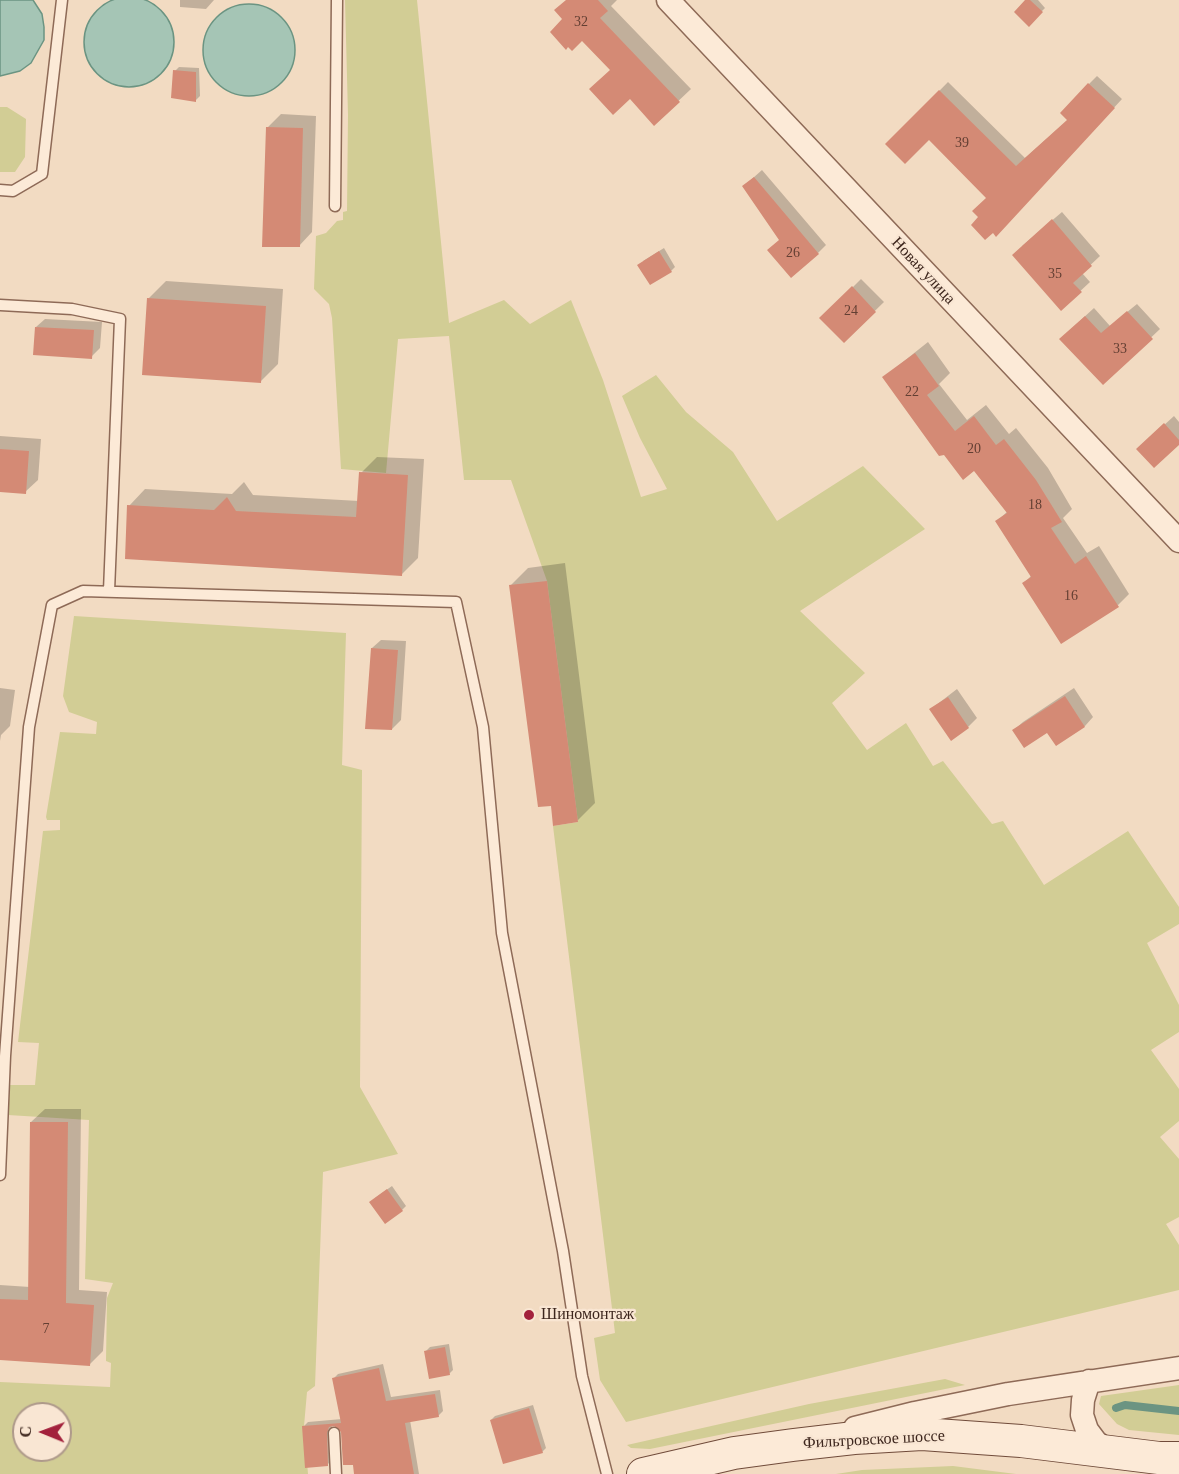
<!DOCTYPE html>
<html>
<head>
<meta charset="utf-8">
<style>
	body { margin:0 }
	#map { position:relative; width:1179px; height:1474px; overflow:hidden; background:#f2dbc2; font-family:"Times New Roman",serif }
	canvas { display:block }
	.north { position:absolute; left:12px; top:1402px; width:60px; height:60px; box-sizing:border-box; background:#f9e6d3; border:2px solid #ae998a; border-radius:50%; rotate:271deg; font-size:16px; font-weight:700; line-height:24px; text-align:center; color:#3d261d }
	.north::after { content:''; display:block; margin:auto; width:21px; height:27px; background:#a3213c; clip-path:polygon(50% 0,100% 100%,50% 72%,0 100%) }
</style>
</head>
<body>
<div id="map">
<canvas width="1179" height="1474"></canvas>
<div class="north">С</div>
</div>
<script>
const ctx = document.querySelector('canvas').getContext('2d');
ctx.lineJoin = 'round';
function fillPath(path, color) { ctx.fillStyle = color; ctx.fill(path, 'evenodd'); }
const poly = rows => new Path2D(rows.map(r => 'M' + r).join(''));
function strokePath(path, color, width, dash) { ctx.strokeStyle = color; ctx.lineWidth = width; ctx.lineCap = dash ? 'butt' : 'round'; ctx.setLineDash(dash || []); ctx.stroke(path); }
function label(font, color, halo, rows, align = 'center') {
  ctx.font = font + ' "Times New Roman",serif'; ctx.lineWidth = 4.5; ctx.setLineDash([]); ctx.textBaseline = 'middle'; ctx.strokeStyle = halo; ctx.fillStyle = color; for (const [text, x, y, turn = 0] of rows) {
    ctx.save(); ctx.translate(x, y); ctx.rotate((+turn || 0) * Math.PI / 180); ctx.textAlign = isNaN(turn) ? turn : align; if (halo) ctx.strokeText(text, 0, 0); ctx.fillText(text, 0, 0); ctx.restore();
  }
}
fillPath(poly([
	[345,0,417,0,449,323,504,300,530,324,571,300,603,380,641,497,667,489,640,438,622,396,656,375,686,412,733,452,777,521,863,466,925,529,800,611,865,673,832,703,867,750,906,723,933,766,943,761,992,824,1003,821,1044,885,1128,831,1179,907,1179,924,1147,943,1179,1005,1179,1032,1151,1050,1179,1089,1179,1121,1160,1137,1179,1159,1179,1217,1166,1224,1179,1245,1179,1290,626,1422,600,1380,594,1338,615,1333,553,826,578,822,547,581,511,480,464,480,449,336,398,339,386,473,341,469,332,318,329,304,314,289,316,236,326,233,337,221,343,220,343,212,347,211,348,115],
	[0,107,7,107,26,119,25,157,15,172,0,172],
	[74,616,346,633,342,765,362,770,360,1087,398,1154,323,1172,315,1386,307,1392,304,1426,308,1474,0,1474,0,1382,110,1387,111,1363,106,1361,107,1298,113,1283,85,1279,89,1120,8,1115,10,1085,35,1085,39,1043,18,1042,43,831,60,830,60,820,47,820,46,817,60,732,96,734,97,722,69,712,63,696],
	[24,1414,60,1414,60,1450,24,1450],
	[945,1379,965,1385,650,1449,631,1448,627,1445,809,1404],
	[1179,1385,1179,1435,1129,1430,1117,1424,1099,1404,1101,1396],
	[953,1466,1016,1474,836,1474,862,1470]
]), '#d2cd95');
const water = poly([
	'84 42a45 45 0 1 1 90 0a45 45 0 1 1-90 0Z',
	[0,0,33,0,42,14,44,27,44,40,31,63,20,71,0,76,0,0],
	'203 50a46 46 0 1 1 92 0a46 46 0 1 1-92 0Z'
]);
fillPath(water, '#a5c5b5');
strokePath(water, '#6b9482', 1.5);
fillPath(poly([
	[180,0,214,0,206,9,180,7],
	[567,0,617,0,611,6,691,89,654,124,611,70,564,19],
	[1027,0,1038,0,1045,8,1029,24],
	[179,67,199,68,200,96,196,100,175,71],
	[1097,76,1122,99,1005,226,980,217,988,198,929,138,887,144,948,82,1025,158,1069,119,1089,84],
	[281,114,316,116,312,232,299,246,267,128],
	[762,170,826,245,818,253,781,239,744,186],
	[1062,212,1100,256,1082,273,1090,282,1061,309,1022,246],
	[664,248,675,267,671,271,643,261],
	[861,279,884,302,844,341,822,318],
	[166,281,283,289,278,364,260,382,148,299],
	[1137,304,1160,329,1103,383,1070,330,1094,308,1110,326],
	[45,319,102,322,100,348,91,357,36,327],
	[928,342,950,373,939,384,967,420,986,405,1009,434,1016,428,1048,468,1072,509,1063,518,1087,553,1099,546,1129,594,1118,605,1024,583,1031,576,997,521,1008,511,974,469,884,377],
	[1174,416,1179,422,1179,443,1138,449],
	[0,436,41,439,38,480,25,492,0,490],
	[377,457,424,459,418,558,401,575,129,506,145,489,232,494,244,482,253,495,359,501,361,473],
	[565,563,595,803,577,821,552,804,510,586,528,568],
	[381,640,406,641,401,720,392,729,372,648],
	[0,688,15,690,10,726,1,735,0,741],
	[1074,688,1093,717,1085,726,1056,744,1047,731,1014,730,1023,722],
	[957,689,977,718,968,727,931,709],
	[45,1109,81,1109,79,1290,107,1292,103,1351,90,1364,0,1358,0,1285,30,1287,31,1122],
	[392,1186,406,1206,402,1210,375,1198],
	[449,1344,453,1370,449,1374,426,1351,430,1347],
	[383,1364,391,1397,440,1390,443,1411,438,1416,410,1420,419,1474,356,1474,343,1431,335,1424,331,1427,332,1460,327,1465,303,1427,308,1422,342,1419,333,1379,338,1374],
	[533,1405,546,1448,542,1452,491,1420,495,1416]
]), '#0003');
strokePath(poly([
	[1116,1408,1125,1405,1179,1411]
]), '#6b9482', 8);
fillPath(poly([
	[566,0,598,0,608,11,600,18,680,102,654,126,630,99,613,115,589,89,610,70,582,41,572,51,568,47,566,50,550,32,562,19,554,10],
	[1025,0,1030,0,1043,12,1029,27,1014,12],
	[173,70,196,72,196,102,171,98],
	[1088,83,1115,108,996,237,993,233,985,240,971,225,978,217,972,211,986,198,929,140,905,164,885,144,939,90,1016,166,1067,120,1060,113],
	[266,127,303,128,300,247,262,247],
	[754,177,819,254,791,278,767,250,779,240,742,186],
	[1052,219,1092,266,1073,283,1082,292,1061,311,1012,255],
	[659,251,672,272,650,285,637,265],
	[852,286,876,312,844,343,819,318],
	[147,298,266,306,261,383,142,375],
	[1127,311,1153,339,1103,385,1059,339,1085,316,1101,333],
	[35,327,94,330,92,359,33,355],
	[915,353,939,386,927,395,955,431,974,416,996,445,1004,439,1036,480,1062,522,1051,528,1075,564,1086,556,1119,607,1061,644,1022,583,1031,577,995,521,1007,513,974,471,963,480,944,455,939,456,882,377],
	[1164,423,1179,440,1179,445,1154,468,1136,449],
	[0,449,29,451,26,494,0,492],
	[359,472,408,475,402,576,125,559,127,505,214,510,227,497,236,511,356,517],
	[547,581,578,822,553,826,551,806,538,807,509,585],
	[371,648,398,650,392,730,365,729],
	[1065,696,1085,727,1056,746,1047,733,1024,748,1012,730],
	[948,697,969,728,951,741,929,709],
	[30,1122,68,1122,66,1303,94,1305,90,1366,0,1360,0,1299,28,1300],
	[387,1189,403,1211,385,1224,369,1202],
	[445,1347,450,1375,429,1379,424,1351],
	[379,1368,386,1401,435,1394,439,1417,405,1423,414,1474,354,1474,353,1465,343,1465,341,1432,334,1426,329,1427,327,1433,328,1466,305,1468,302,1426,341,1423,332,1378],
	[529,1408,543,1453,503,1464,490,1420]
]), '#d48a75');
const lane = poly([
	[0,190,13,191,42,174,62,0],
	[335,206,337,0],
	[0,305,72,309,120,319,109,591],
	[0,1175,5,1056,29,727,52,605,83,591,456,602,483,727,502,933,563,1251,582,1376,607,1474],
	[334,1433,336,1474]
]);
const street = poly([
	[668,0,1179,541],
	[1089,1381,1083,1400,1082,1415,1087,1430,1096,1442,1109,1452],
	[855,1428,915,1413,1008,1394,1179,1368]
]);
const secondary = poly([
	[643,1474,734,1453,793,1445,854,1438,922,1434,1021,1441,1159,1458,1179,1458]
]);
strokePath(lane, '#8e6a57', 13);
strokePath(street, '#8e6a57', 25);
strokePath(secondary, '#704b3a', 34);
strokePath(lane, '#fcead7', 10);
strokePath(street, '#fcead7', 22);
strokePath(secondary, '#fcead7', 32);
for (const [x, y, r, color] of [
	[529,1315,6,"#a3213c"]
]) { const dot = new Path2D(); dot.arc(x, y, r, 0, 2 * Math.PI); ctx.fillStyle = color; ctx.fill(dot); strokePath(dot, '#f9e6d3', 2); }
label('14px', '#633f33', null, [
	["32",581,22],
	["39",962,143],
	["26",793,253],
	["35",1055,274],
	["24",851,311],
	["33",1120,349],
	["22",912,392],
	["20",974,449],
	["18",1035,505],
	["16",1071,596],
	["7",46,1329]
]);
label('16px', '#3d261d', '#f9e6d3', [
	["Новая улица",923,271,47],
	["Фильтровское шоссе",874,1440,-3]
]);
label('16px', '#3d261d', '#f9e6d3', [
	["Шиномонтаж",541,1315]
], 'left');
</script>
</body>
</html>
